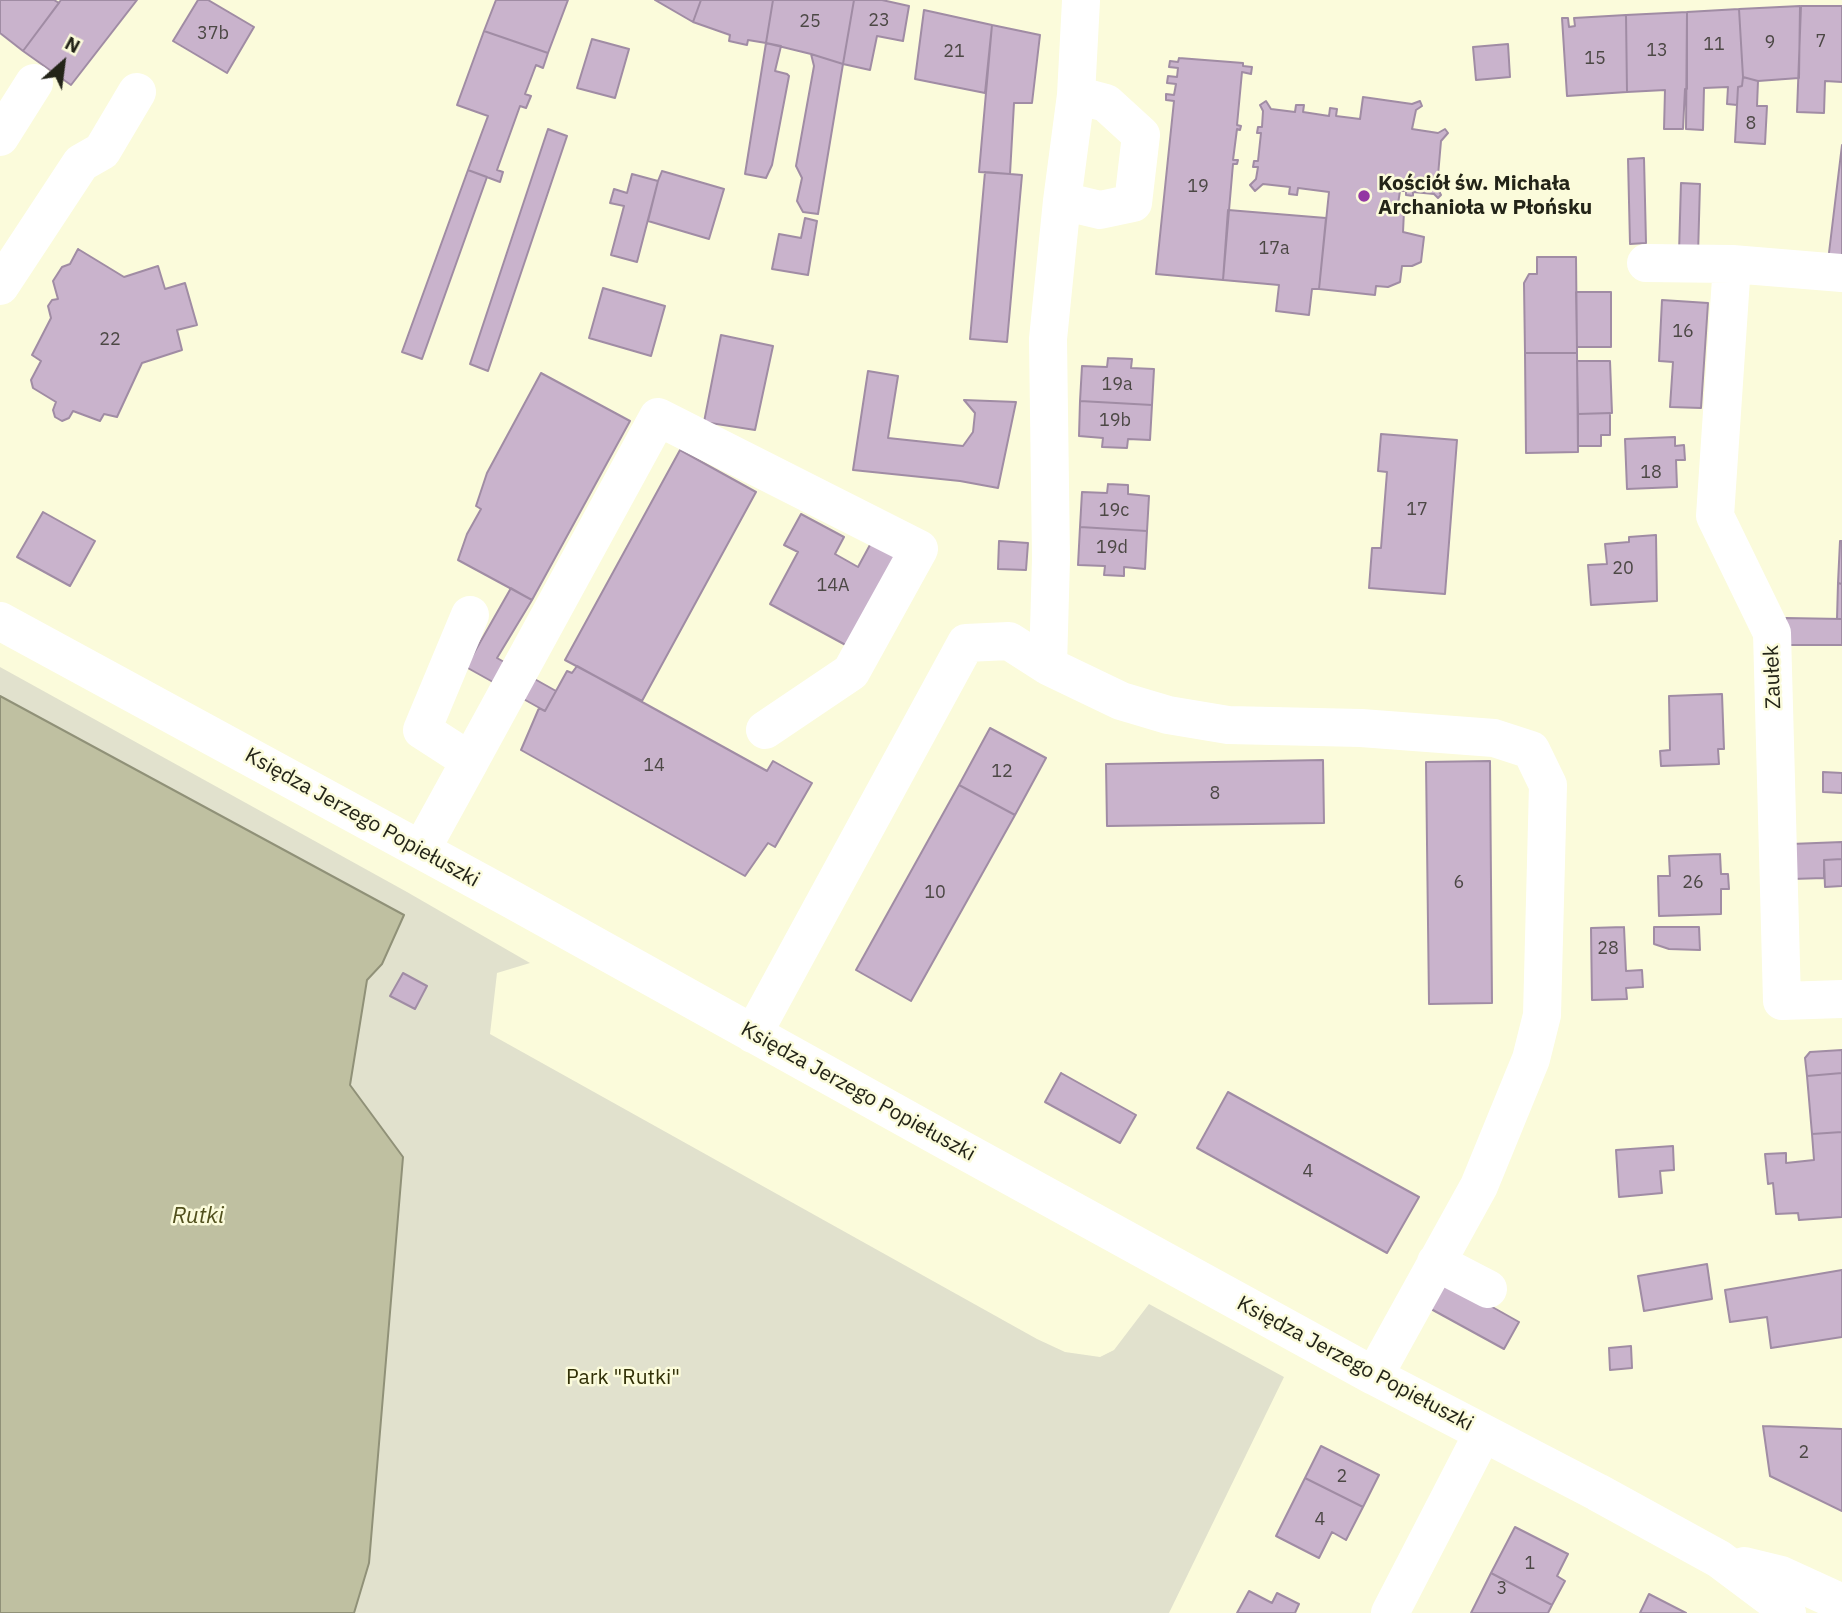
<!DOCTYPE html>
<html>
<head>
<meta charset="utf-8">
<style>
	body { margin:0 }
	#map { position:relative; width:1842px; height:1613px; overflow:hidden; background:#fbfbdb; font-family:"IBM Plex Sans",sans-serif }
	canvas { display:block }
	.north { position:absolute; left:28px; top:28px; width:70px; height:70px; -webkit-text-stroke:5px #fbfbdb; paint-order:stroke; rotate:28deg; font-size:19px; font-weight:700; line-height:28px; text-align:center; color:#232418 }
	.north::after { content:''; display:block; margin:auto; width:24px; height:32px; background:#232418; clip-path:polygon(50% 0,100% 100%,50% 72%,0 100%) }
</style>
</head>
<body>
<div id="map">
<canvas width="1842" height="1613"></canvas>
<div class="north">N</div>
</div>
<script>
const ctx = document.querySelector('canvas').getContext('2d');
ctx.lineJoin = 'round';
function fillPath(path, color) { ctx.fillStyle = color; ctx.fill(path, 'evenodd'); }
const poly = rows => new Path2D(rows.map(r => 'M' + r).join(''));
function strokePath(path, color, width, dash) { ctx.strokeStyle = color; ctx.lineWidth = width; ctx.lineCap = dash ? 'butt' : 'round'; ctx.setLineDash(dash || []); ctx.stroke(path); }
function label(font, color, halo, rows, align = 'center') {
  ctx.font = font + ' "IBM Plex Sans",sans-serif'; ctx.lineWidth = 5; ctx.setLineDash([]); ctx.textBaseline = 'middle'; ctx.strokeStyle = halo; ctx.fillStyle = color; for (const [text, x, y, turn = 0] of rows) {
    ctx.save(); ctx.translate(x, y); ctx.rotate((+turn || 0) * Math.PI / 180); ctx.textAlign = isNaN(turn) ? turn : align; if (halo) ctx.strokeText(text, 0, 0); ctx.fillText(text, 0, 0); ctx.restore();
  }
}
fillPath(poly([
	[0,667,407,892,530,963,497,973,490,1034,1037,1339,1065,1352,1100,1357,1114,1350,1149,1304,1284,1377,1169,1613,354,1613,369,1563,403,1157,350,1085,367,980,382,964,404,915,0,696]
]), '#e1e1cd');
const water = poly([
	[0,696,404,915,382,964,367,980,350,1085,403,1157,369,1563,354,1613,0,1613,0,696]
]);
fillPath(water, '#bfc0a1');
strokePath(water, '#909178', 2);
const building = poly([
	[0,0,54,0,59,3,23,51,0,33,0,0],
	[61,0,137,0,71,85,23,51,61,0],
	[198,0,208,0,254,27,227,73,173,41,198,0],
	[496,0,568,0,548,53,484,31,496,0],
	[655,0,701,0,693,22,655,0],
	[701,0,773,0,766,43,748,40,747,45,729,41,730,35,693,22,701,0],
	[773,0,854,0,843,64,811,54,766,43,773,0],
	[854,0,882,0,909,6,903,41,877,36,870,70,843,64,854,0],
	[1800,6,1799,78,1758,81,1743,77,1739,9,1800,6],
	[1801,6,1842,6,1842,82,1825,81,1824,113,1797,112,1801,6],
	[1739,9,1743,77,1742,86,1738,87,1737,105,1727,104,1728,87,1704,88,1703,130,1686,129,1687,12,1739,9],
	[924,10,992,25,985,93,915,79,924,10],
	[1687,12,1687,89,1685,89,1683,129,1664,129,1665,90,1627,92,1626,15,1687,12],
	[1626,15,1627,92,1567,96,1562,18,1568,18,1569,27,1575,26,1574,18,1626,15],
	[992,25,1040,35,1032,103,1014,103,1010,174,979,172,992,25],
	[484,31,548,53,543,68,536,65,525,94,531,96,526,108,520,106,497,170,503,172,500,182,468,170,488,116,457,105,484,31],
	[592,39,629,49,615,98,577,88,592,39],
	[766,43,781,46,775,71,787,74,789,76,772,165,766,178,745,174,766,43],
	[1508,44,1510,77,1476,80,1473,47,1508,44],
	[811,54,843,64,818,214,803,212,797,201,802,178,796,166,814,66,811,54],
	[1179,58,1243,63,1243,66,1252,67,1251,74,1242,72,1237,125,1241,126,1240,130,1237,129,1233,160,1238,160,1237,164,1233,164,1223,280,1156,274,1174,101,1166,100,1166,94,1174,95,1176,84,1167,83,1168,76,1177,77,1178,68,1169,67,1170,61,1178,62,1179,58],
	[1743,77,1758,81,1757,106,1767,106,1765,144,1735,142,1738,87,1742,86,1743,77],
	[1363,97,1412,104,1420,101,1422,106,1416,110,1412,129,1438,133,1445,129,1448,133,1441,141,1437,187,1441,195,1438,198,1434,194,1413,192,1413,196,1406,195,1406,191,1400,191,1398,204,1404,211,1403,232,1424,237,1421,262,1412,266,1402,266,1400,282,1388,287,1376,286,1375,295,1319,289,1329,192,1298,188,1297,195,1289,194,1290,187,1263,184,1255,191,1250,185,1256,179,1258,167,1253,167,1254,161,1258,161,1261,133,1257,133,1258,127,1262,127,1263,111,1260,105,1266,101,1271,109,1295,112,1296,105,1304,105,1303,112,1329,116,1330,108,1337,109,1336,116,1360,119,1363,97],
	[548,129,567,136,488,371,470,364,548,129],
	[1842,145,1842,263,1828,261,1842,145],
	[1644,158,1646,243,1630,244,1628,159,1644,158],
	[468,170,487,177,422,359,402,352,468,170],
	[662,171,724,189,709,239,648,221,658,181,662,171],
	[985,172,1022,175,1007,342,970,339,985,172],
	[632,174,658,181,637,262,611,255,624,206,610,203,614,189,627,193,632,174],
	[1681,183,1700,184,1698,255,1679,253,1681,183],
	[1228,210,1326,218,1319,289,1312,289,1309,315,1276,311,1279,285,1223,280,1228,210],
	[805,218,817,221,808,275,772,269,779,234,801,238,805,218],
	[78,249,124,277,158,266,165,289,185,283,197,325,177,330,182,350,142,363,117,417,104,414,100,421,73,411,69,418,62,421,55,417,53,410,56,402,33,388,31,380,41,361,32,355,51,318,48,306,52,300,58,299,53,281,62,267,70,264,78,249],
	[1537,257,1576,257,1577,353,1525,353,1524,283,1529,274,1537,274,1537,257],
	[603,288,665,306,651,356,589,338,603,288],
	[1576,292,1611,292,1611,347,1577,347,1576,292],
	[1662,300,1708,303,1701,408,1670,407,1673,362,1659,361,1662,300],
	[721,335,773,346,755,430,704,422,721,335],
	[1525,353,1577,353,1578,452,1526,453,1525,353],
	[1108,358,1132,359,1131,368,1154,369,1152,405,1080,401,1082,366,1107,367,1108,358],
	[1577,361,1610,361,1612,413,1578,414,1577,361],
	[868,371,898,376,888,438,963,446,973,432,975,413,964,400,1016,402,998,488,960,481,853,470,868,371],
	[541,373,630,421,532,600,458,560,467,534,481,509,476,506,487,473,541,373],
	[1080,401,1152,405,1150,440,1128,439,1127,448,1102,447,1103,438,1079,436,1080,401],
	[1610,413,1610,435,1601,435,1601,446,1578,446,1578,414,1610,413],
	[1381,434,1457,440,1445,594,1369,588,1372,548,1381,548,1387,472,1378,471,1381,434],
	[1675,437,1675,446,1684,445,1685,460,1676,460,1677,487,1627,489,1625,439,1675,437],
	[680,450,756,492,642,701,565,660,680,450],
	[1108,484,1128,485,1128,494,1149,496,1147,531,1080,527,1082,492,1107,493,1108,484],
	[43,512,95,541,70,586,17,557,43,512],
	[801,514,844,537,835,554,858,567,871,543,901,560,853,649,770,604,798,552,784,545,801,514],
	[1080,527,1147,531,1145,569,1124,567,1124,576,1104,575,1105,566,1078,565,1080,527],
	[1656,535,1657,601,1591,605,1588,565,1607,564,1605,544,1629,542,1629,537,1656,535],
	[999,541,1028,543,1026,570,998,569,999,541],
	[1840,541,1842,541,1842,584,1838,583,1840,541],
	[1838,583,1842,584,1842,619,1837,619,1838,583],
	[511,588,532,600,497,658,556,691,545,711,466,667,511,588],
	[1786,618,1842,619,1842,645,1786,645,1786,618],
	[577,666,767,771,773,761,812,783,775,847,768,843,745,876,521,750,539,708,545,711,567,671,572,673,577,666],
	[1722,694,1724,749,1718,749,1719,764,1661,766,1660,751,1670,750,1669,696,1722,694],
	[990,728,1046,758,1015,815,959,785,990,728],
	[1323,760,1324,823,1107,826,1106,764,1323,760],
	[1490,761,1492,1003,1429,1004,1426,762,1490,761],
	[1823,772,1842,773,1842,793,1823,792,1823,772],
	[959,785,1015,815,911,1001,856,970,959,785],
	[1842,842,1842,859,1824,860,1824,878,1792,879,1791,844,1842,842],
	[1720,854,1721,874,1728,874,1729,889,1721,889,1721,914,1659,916,1658,876,1670,876,1669,856,1720,854],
	[1842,859,1842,886,1825,887,1824,860,1842,859],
	[1624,927,1626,971,1642,970,1643,987,1626,988,1627,999,1592,1000,1591,928,1624,927],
	[1654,927,1699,927,1700,950,1669,949,1654,944,1654,927],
	[403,973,427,986,415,1009,390,996,403,973],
	[1842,1050,1842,1073,1807,1076,1805,1058,1810,1052,1842,1050],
	[1061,1073,1136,1115,1120,1143,1045,1102,1061,1073],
	[1842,1073,1842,1132,1812,1134,1807,1076,1842,1073],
	[1228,1092,1419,1197,1387,1253,1197,1148,1228,1092],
	[1842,1132,1842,1217,1799,1220,1798,1213,1776,1214,1773,1183,1768,1184,1765,1154,1786,1153,1786,1163,1814,1160,1812,1134,1842,1132],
	[1673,1146,1674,1170,1660,1171,1662,1193,1619,1197,1616,1150,1673,1146],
	[1707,1264,1712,1299,1644,1311,1638,1276,1707,1264],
	[1842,1270,1842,1337,1771,1348,1767,1317,1730,1322,1725,1290,1842,1270],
	[1446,1281,1519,1322,1504,1349,1431,1309,1446,1281],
	[1631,1346,1632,1368,1610,1370,1609,1348,1631,1346],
	[1763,1426,1842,1429,1842,1511,1770,1476,1763,1426],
	[1321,1446,1379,1475,1363,1507,1305,1478,1321,1446],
	[1305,1478,1363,1507,1346,1540,1332,1532,1319,1558,1276,1536,1305,1478],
	[1515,1527,1568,1554,1557,1576,1565,1581,1552,1605,1491,1573,1515,1527],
	[1491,1573,1552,1605,1548,1613,1471,1613,1491,1573],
	[1249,1591,1272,1603,1277,1593,1299,1604,1295,1613,1237,1613,1249,1591],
	[1649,1594,1686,1613,1640,1613,1649,1594]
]);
fillPath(building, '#c9b3cc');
strokePath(building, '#a08ca4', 2);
strokePath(poly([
	[0,137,34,83],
	[1062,201,1100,210,1133,203,1141,135,1106,103,1076,95],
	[1646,263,1732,264],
	[1842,273,1732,264,1715,516,1772,633,1782,1001,1842,999],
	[0,286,81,163,102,151,137,92],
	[0,621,511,899,950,1143,1374,1376,1597,1492,1719,1559,1783,1607,1787,1613],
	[1048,666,1051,559,1048,339,1062,201,1076,95,1081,1],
	[470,761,658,417,919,549,851,672,765,730],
	[421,850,470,761,422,730,470,615],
	[753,1034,966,643,1009,641,1048,666,1121,701,1168,715,1228,725,1361,728,1494,738,1531,750,1548,785,1542,1015,1531,1059,1479,1186,1374,1376],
	[1436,1262,1488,1289],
	[1744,1566,1781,1575,1842,1603],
	[1390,1613,1483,1433]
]), '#fff', 38);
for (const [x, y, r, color] of [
	[1364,196,7,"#9338a3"]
]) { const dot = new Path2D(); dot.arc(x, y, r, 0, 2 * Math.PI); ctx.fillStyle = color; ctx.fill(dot); strokePath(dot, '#fbfbdb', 2.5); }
label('18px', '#4c4845', null, [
	["23",879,21],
	["25",810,22],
	["37b",213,34],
	["7",1821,42],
	["9",1770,43],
	["11",1714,45],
	["13",1657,51],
	["21",954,52],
	["15",1595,59],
	["8",1751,124],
	["19",1198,187],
	["17a",1274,249],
	["16",1683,332],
	["22",110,340],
	["19a",1117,385],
	["19b",1115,421],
	["18",1651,473],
	["17",1417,510],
	["19c",1114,511],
	["19d",1112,548],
	["20",1623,569],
	["14A",833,586],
	["14",654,766],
	["12",1002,772],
	["8",1215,794],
	["6",1459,883],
	["26",1693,883],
	["10",935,893],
	["28",1608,949],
	["4",1308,1172],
	["2",1804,1453],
	["2",1342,1477],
	["4",1320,1520],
	["1",1530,1564],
	["3",1502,1589]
]);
label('bold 21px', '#232418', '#fbfbdb', [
	["Kościół św. Michała",1378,184],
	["Archanioła w Płońsku",1378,208]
], 'left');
label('21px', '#232418', '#fbfbdb', [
	["Zaułek",1773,677,-92],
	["Księdza Jerzego Popiełuszki",362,818,29],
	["Księdza Jerzego Popiełuszki",858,1092,29],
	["Księdza Jerzego Popiełuszki",1355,1364,28]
]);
label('21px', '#313007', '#fbfbdb', [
	["Park \"Rutki\"",623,1378]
]);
label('italic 23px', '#51501d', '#fbfbdb', [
	["Rutki",198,1216]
]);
</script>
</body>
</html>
